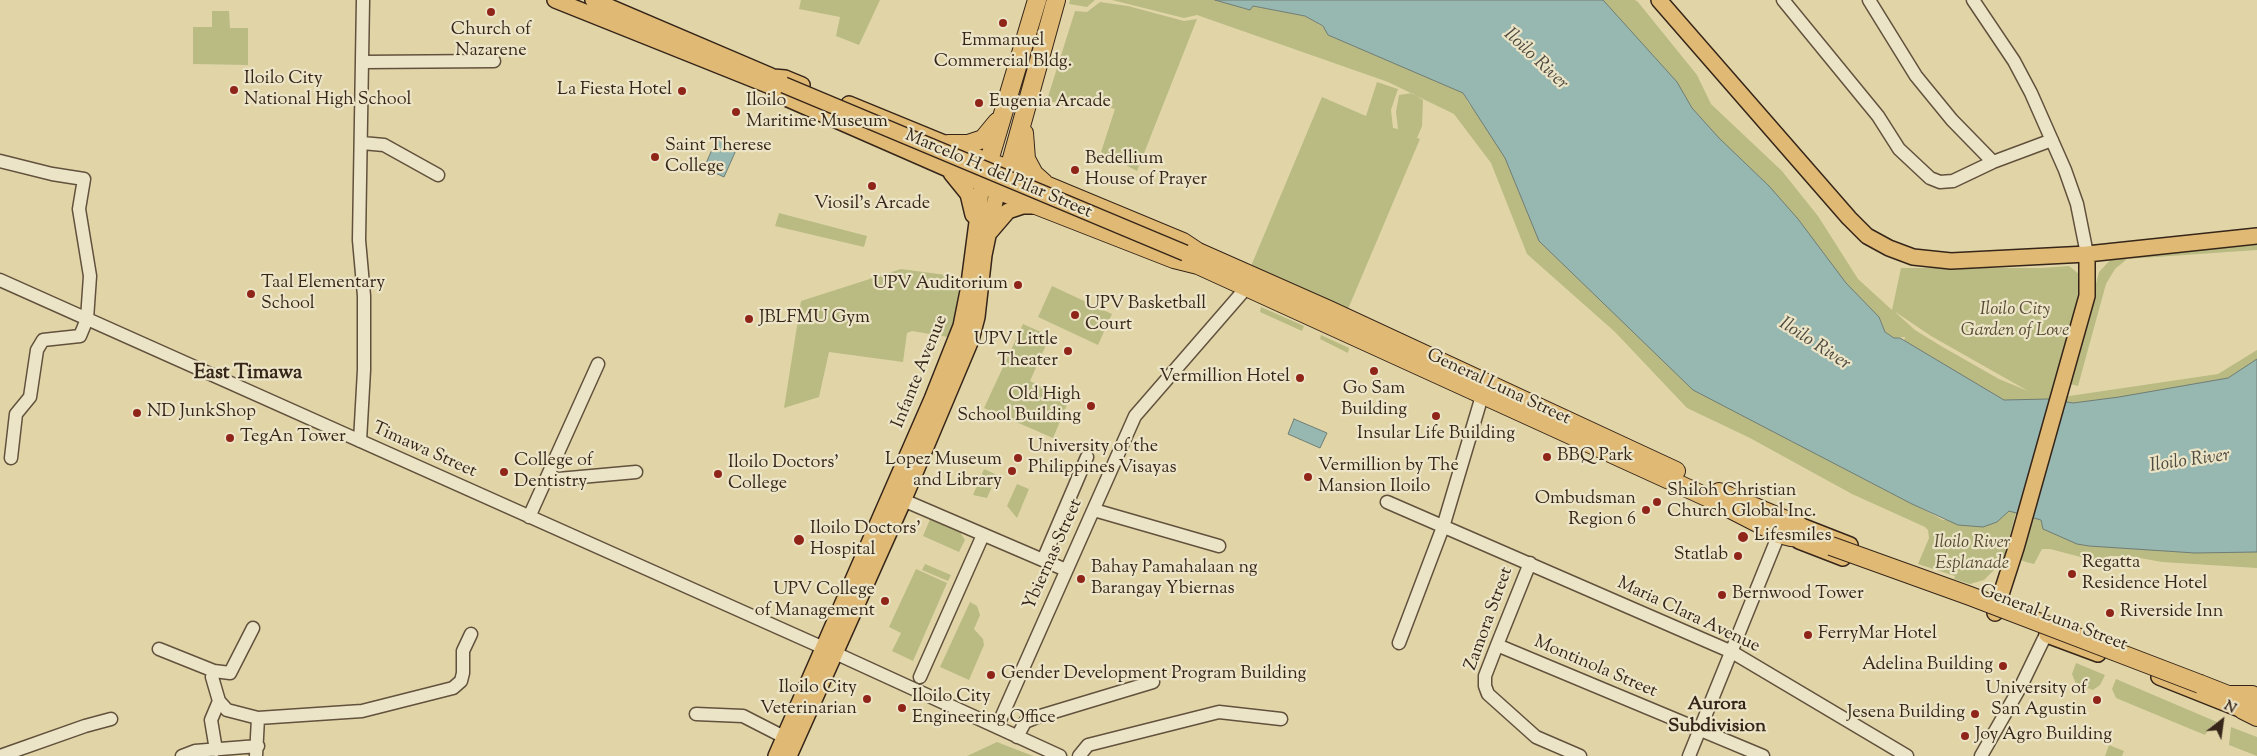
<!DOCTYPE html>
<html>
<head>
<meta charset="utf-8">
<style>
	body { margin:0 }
	#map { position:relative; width:2257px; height:756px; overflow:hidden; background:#e1d5a8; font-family:"Sorts Mill Goudy",serif }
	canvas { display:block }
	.north { position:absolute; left:2197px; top:696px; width:50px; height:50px; -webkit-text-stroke:4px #ece4c6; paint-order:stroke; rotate:30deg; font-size:14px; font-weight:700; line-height:20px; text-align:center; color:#362519 }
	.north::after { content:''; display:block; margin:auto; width:18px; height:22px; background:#362519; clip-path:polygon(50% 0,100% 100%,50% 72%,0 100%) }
</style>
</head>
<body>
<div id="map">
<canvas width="2257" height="756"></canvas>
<div class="north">N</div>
</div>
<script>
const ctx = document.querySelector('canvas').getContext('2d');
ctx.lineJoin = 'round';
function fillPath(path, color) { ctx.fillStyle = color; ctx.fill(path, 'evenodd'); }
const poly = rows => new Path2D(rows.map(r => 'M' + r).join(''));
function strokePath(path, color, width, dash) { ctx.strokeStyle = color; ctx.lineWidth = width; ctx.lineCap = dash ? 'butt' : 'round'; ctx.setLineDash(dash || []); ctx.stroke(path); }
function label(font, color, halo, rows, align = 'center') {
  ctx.font = font + ' "Sorts Mill Goudy",serif'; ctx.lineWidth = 4.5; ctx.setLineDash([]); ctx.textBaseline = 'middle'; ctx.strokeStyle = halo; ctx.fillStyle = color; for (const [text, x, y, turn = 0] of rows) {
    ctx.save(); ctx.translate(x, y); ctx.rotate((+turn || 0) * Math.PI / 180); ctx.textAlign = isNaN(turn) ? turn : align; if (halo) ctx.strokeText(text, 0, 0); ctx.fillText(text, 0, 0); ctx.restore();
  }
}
fillPath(poly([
	[801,0,880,0,859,45,836,36,840,17,799,9],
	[1070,0,1095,0,1087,7,1069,4],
	[1112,0,1215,0,1249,10,1253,6,1305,16,1342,38,1463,93,1469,104,1915,505,1943,520,2009,511,2016,512,2003,561,1984,580,1970,584,1954,579,1955,576,1918,564,1929,538,1928,530,1925,527,1852,494,1750,438,1687,408,1615,332,1527,254,1491,163,1454,114,1388,82,1197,15,1184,18],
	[1595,0,1635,0,1638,2,1697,75,1711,104,1782,171,1818,216,1858,279,1892,310,1901,268,2042,268,2069,266,2079,274,2081,286,2058,376,2049,399,2218,374,2257,350,2257,383,2033,419,1903,344,1905,337,1894,338,1885,332,1879,317,1873,319],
	[1894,311,1931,336,2028,391,1999,379,1941,346,1915,330],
	[1100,2,1128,6,1184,21,1197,19,1137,171,1101,152,1115,109,1073,96,1069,107,1047,100,1075,11,1087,12],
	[212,11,229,11,230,28,248,28,248,65,193,64,193,27,212,27],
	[1377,82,1398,89,1391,110,1393,128,1398,129,1396,112,1399,95,1412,93,1423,100,1422,126,1417,138,1420,139,1348,309,1251,266,1322,97,1366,116],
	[779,213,867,236,864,247,775,226],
	[2257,244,2257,250,2127,259,2115,269,2106,284,2078,386,2070,384,2099,272,2114,256],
	[901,269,961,277,954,320,948,337,912,331,907,333,903,362,829,352,819,397,784,408,801,301],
	[1052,286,1112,314,1098,345,1038,317],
	[1261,307,1304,326,1302,331,1260,312],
	[1023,324,1050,336,1030,381,1069,400,1053,438,984,408],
	[1321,335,1349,348,1348,353,1320,339],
	[984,469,997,475,987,498,973,495],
	[1017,484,1029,489,1017,518,1007,506],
	[931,517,958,529,965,540,959,552,923,536],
	[2032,517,2042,520,2044,529,2257,549,2257,568,2162,562,2129,556,2109,556,2100,562,2050,549,2042,549,2034,564,2026,562,2021,560],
	[925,564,951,575,948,581,922,570],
	[916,569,947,583,913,661,892,651,901,633,889,627],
	[970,602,977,606,980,615,974,629,983,639,984,645,969,680,940,667],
	[2076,663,2105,675,2100,685,2093,690,2076,684,2072,674],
	[2116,679,2217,722,2209,728,2205,735,2116,698,2112,689],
	[2231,727,2257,737,2257,756,2229,745],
	[997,742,1033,756,967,756],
	[2109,745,2124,751,2122,756,2105,756]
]), '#b9bb83');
const water = poly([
	[1215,0,1603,0,1677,82,1692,108,1719,138,1769,186,1798,219,1846,283,1879,317,1885,332,1894,338,1900,338,2004,400,2048,399,2073,403,2119,397,2228,378,2257,359,2257,552,2195,553,2089,546,2077,544,2043,529,2041,520,2009,511,1997,522,1983,527,1958,525,1912,504,1693,390,1539,241,1505,158,1463,93,1328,35,1323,26,1305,16,1253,6,1250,10,1215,0],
	[717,138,737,148,724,177,704,168,717,138],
	[1294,419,1327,433,1320,448,1288,434,1294,419]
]);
fillPath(water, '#97b7b1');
strokePath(water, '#707d74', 1);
const minor = poly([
	[1783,0,1878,116,1899,149,1930,178,1940,182,1953,181,1993,162,2052,140],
	[1869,0,1916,76,1952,120,1993,162],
	[1973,0,2014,61,2031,93,2065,170,2077,204,2087,254],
	[364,62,494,61],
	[362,143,384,145,438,175],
	[0,161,52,174,84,179,79,209,90,276,87,319,80,336,43,340,37,350,30,397,16,414,11,458],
	[0,280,835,653,1060,756],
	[360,441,364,370,364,296,359,240,363,0],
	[547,480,636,472],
	[903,500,1066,570],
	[1387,502,1732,652,1907,756],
	[1094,510,1219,546],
	[529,517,598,364],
	[1043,560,1087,457],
	[1530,563,1497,645,1485,676,1485,686,1488,694,1536,737,1580,756],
	[253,628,230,673,214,671,212,677,219,701,227,710,258,718,362,711,453,688,461,681,463,673,463,651,471,634],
	[1399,643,1443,527,1482,396],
	[1497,645,1763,756],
	[159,649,214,671],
	[920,677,983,535],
	[696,714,743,716,784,737],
	[997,727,1135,416,1247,287],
	[1017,737,1025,722,1037,717,1153,682],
	[216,750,211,720,219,701],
	[0,756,85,726,111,719],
	[182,756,195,751,258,746],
	[256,756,258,718],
	[1079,756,1088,745,1219,712,1281,719],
	[1689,756,1779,534],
	[1981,756,2022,684,2050,626]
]);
const major = poly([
	[555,0,770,86,781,96,982,184,968,291,961,326,932,399,776,756],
	[593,0,771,76],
	[1659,0,1849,218,1867,236,1889,248,1913,257,1951,261,2087,254,2257,236],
	[773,77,785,78,802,85],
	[849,104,988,161],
	[951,173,968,194,973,215],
	[990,232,1008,211,1023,206,1037,206],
	[1804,527,1850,545],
	[1799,541,1843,558],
	[1995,613,2016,548,2087,296,2087,254],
	[2047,635,2098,654],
	[2159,677,2242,710],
	[789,756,901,506,971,340,977,317,984,255,996,197,1002,192]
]);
const highway = poly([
	[1037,0,982,184,1174,259,1198,265,1711,499,1779,534,1791,537,1814,539],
	[1024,133,1026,159,1034,174,1044,183],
	[948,144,968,144,983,139,997,122],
	[988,161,1183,242,1198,252,1329,310,1676,471],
	[1006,180,1056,0],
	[1719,492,1798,525,1816,540],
	[2200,684,2228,695,2252,695,2257,698],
	[2228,695,2243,710,2257,717]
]);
strokePath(minor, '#61513d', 15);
strokePath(major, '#362519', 18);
strokePath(highway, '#362519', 20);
strokePath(minor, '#ece4c6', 12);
strokePath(major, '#e0ba74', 15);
strokePath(highway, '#e0ba74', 18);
const majorBridge = poly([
	[784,85,1185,253]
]);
const highwayBridge = poly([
	[1831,546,1970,596,2200,684]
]);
strokePath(majorBridge, '#362519', 18, []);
strokePath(highwayBridge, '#362519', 20, []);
strokePath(majorBridge, '#e0ba74', 15);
strokePath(highwayBridge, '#e0ba74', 18);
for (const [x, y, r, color] of [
	[491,12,5,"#8f2418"],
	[1003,23,5,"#8f2418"],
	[234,90,5,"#8f2418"],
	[682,91,5,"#8f2418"],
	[979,103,5,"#8f2418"],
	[736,112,5,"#8f2418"],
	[655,157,5,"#8f2418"],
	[1075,170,5,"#8f2418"],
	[872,186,5,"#8f2418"],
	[1018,285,5,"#8f2418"],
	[251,294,5,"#8f2418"],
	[1075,315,5,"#8f2418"],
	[749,319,5,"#8f2418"],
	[1068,351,5,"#8f2418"],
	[1374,371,5,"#8f2418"],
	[1300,378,5,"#8f2418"],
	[1091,406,5,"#8f2418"],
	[137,413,5,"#8f2418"],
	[1436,416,5,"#8f2418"],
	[230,438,5,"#8f2418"],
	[1547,457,5,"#8f2418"],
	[1018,458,5,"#8f2418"],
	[1012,471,5,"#8f2418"],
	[504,472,5,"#8f2418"],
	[718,474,5,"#8f2418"],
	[1308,477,5,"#8f2418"],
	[1657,502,5,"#8f2418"],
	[1646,510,5,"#8f2418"],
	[1743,537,6,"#8f2418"],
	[799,540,6,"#8f2418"],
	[1738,556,5,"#8f2418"],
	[2072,574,5,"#8f2418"],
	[1081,579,5,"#8f2418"],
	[1722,595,5,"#8f2418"],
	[885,601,5,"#8f2418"],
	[2110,613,5,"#8f2418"],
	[1808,635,5,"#8f2418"],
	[2003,666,5,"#8f2418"],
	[991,675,5,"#8f2418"],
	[867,699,5,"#8f2418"],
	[2097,700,5,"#8f2418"],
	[902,708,5,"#8f2418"],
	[1975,714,5,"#8f2418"],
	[1965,736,5,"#8f2418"]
]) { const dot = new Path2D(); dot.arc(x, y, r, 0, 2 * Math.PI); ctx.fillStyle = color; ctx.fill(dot); strokePath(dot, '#ece4c6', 2); }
label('18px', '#362519', '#ece4c6', [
	["Church of",491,31,"center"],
	["Nazarene",491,52,"center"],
	["Emmanuel",1003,42,"center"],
	["Commercial Bldg.",1003,63,"center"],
	["Iloilo City",244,80],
	["National High School",244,101],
	["La Fiesta Hotel",672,91,"right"],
	["Iloilo",746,102],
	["Maritime Museum",746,123],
	["Eugenia Arcade",989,103],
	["Saint Therese",665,147],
	["College",665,168],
	["Bedellium",1085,160],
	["House of Prayer",1085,181],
	["Viosil's Arcade",872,205,"center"],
	["Taal Elementary",261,284],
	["School",261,305],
	["UPV Auditorium",1008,285,"right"],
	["UPV Basketball",1085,305],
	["Court",1085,326],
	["JBLFMU Gym",759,319],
	["UPV Little",1058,341,"right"],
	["Theater",1058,362,"right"],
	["Vermillion Hotel",1290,378,"right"],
	["Go Sam",1374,390,"center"],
	["Building",1374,411,"center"],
	["Old High",1081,396,"right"],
	["School Building",1081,417,"right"],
	["ND JunkShop",147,413],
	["Insular Life Building",1436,435,"center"],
	["TegAn Tower",240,438],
	["University of the",1028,448],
	["Philippines Visayas",1028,469],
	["BBQ Park",1557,457],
	["Lopez Museum",1002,461,"right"],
	["and Library",1002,482,"right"],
	["College of",514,462],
	["Dentistry",514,483],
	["Iloilo Doctors'",728,464],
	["College",728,485],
	["Vermillion by The",1318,467],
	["Mansion Iloilo",1318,488],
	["Shiloh Christian",1667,492],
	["Church Global Inc.",1667,513],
	["Ombudsman",1636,500,"right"],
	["Region 6",1636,521,"right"],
	["Iloilo Doctors'",810,530],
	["Hospital",810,551],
	["Lifesmiles",1754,537],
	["Statlab",1728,556,"right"],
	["Regatta",2082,564],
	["Residence Hotel",2082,585],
	["Bahay Pamahalaan ng",1091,569],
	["Barangay Ybiernas",1091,590],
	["UPV College",875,591,"right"],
	["of Management",875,612,"right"],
	["Bernwood Tower",1732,595],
	["Riverside Inn",2120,613],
	["FerryMar Hotel",1818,635],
	["Adelina Building",1993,666,"right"],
	["Gender Development Program Building",1001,675],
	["Iloilo City",857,689,"right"],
	["Veterinarian",857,710,"right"],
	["University of",2087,690,"right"],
	["San Agustin",2087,711,"right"],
	["Iloilo City",912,698],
	["Engineering Office",912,719],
	["Jesena Building",1965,714,"right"],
	["Joy Agro Building",1975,736]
], 'left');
label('18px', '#362519', '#ece4c6', [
	["Marcelo H. del Pilar Street",998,175,23],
	["Infante Avenue",921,372,-68],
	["General Luna Street",1498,388,25],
	["Timawa Street",424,451,24],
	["Ybiernas Street",1054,555,-66],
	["Maria Clara Avenue",1688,616,25],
	["Zamora Street",1490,619,-70],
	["General Luna Street",2053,619,21],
	["Montinola Street",1595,668,23]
]);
label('italic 18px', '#574a34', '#ece4c6', [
	["Iloilo City",2015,311],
	["Garden of Love",2015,332],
	["Iloilo River",1972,544],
	["Esplanade",1972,565]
]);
label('italic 19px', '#4e4a3f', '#ece4c6', [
	["Iloilo River",1535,60,43],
	["Iloilo River",1814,345,33],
	["Iloilo River",2190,462,-8]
]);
label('bold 19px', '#362519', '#ece4c6', [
	["Aurora",1717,706],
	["Subdivision",1717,728]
]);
label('bold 20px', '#362519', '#ece4c6', [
	["East Timawa",248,375]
]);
</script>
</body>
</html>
